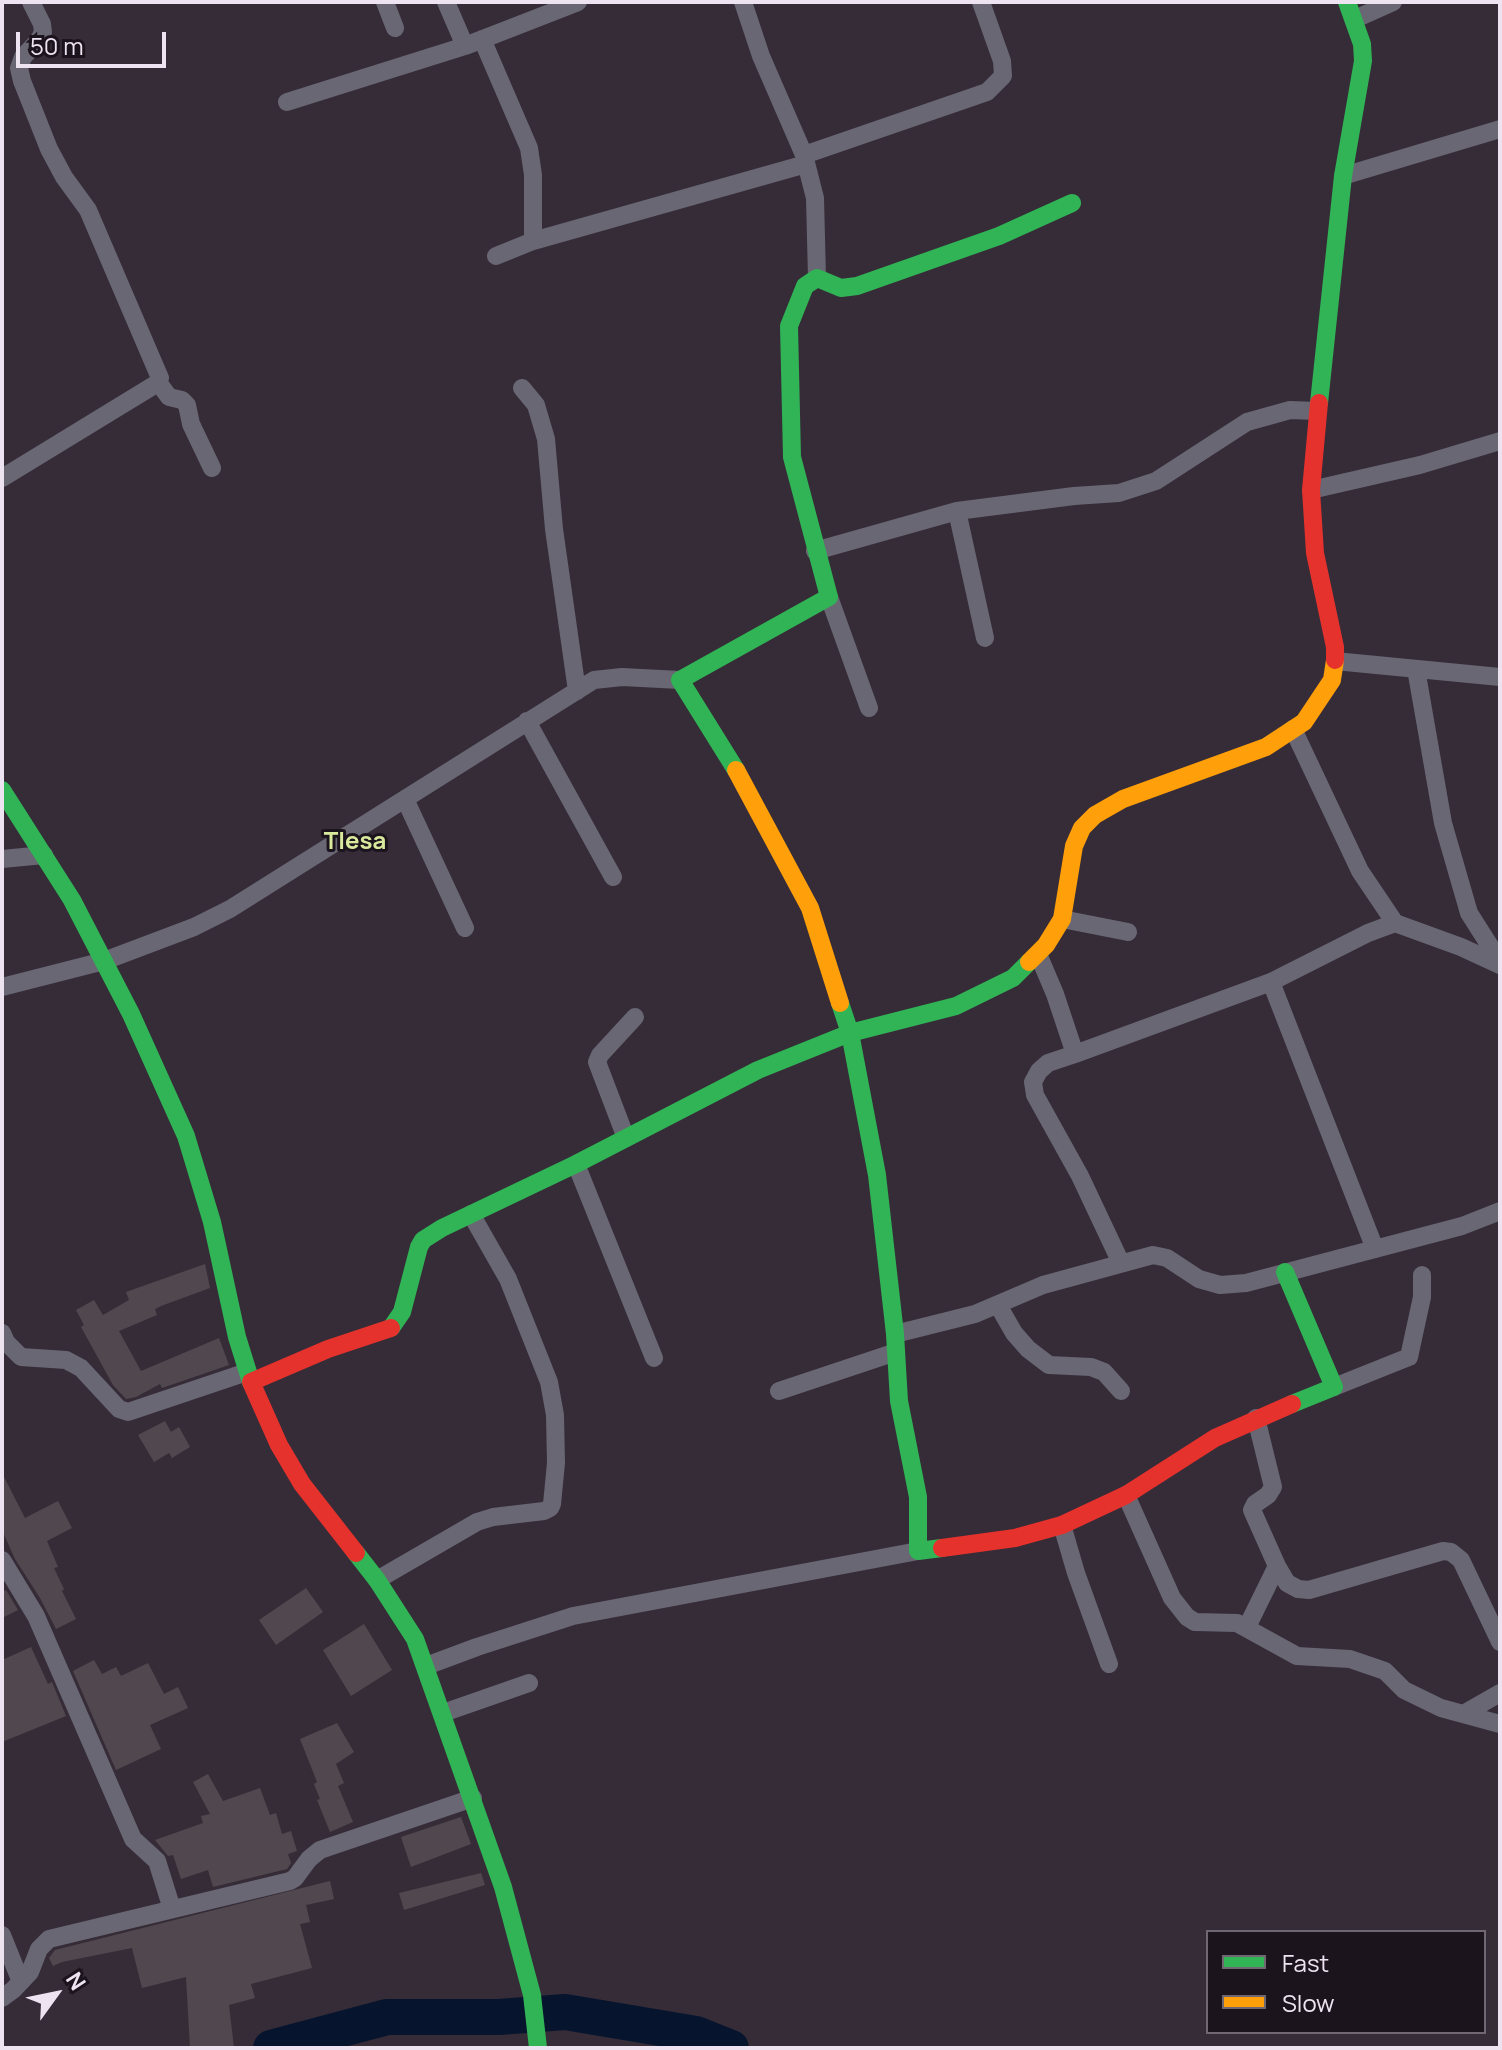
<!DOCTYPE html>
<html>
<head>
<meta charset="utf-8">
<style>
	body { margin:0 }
	#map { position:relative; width:1502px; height:2050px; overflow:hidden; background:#352c38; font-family:Manrope,sans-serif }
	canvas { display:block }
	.frame { position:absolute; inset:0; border:4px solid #eee3f1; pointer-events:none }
	.legend { position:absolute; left:1206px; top:1930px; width:280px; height:104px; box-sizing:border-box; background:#1b141d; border:2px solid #6f6772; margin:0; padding:10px 14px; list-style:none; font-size:24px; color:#eee3f1 }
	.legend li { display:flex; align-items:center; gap:16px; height:40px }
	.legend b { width:40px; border:2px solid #6f6772 }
	.north { position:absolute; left:16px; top:1954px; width:80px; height:80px; -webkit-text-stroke:6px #1b141d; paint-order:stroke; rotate:57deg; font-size:22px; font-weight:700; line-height:32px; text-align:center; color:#eee3f1 }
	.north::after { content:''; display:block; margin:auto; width:28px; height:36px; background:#eee3f1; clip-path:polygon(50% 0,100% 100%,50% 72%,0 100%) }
	.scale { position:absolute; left:16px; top:32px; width:150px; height:36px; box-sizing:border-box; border:4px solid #eee3f1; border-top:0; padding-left:10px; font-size:24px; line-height:28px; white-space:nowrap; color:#eee3f1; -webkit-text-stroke:6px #1b141d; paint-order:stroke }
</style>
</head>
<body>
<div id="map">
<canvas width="1502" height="2050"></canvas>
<div class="frame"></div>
<ul class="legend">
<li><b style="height:10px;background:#30b455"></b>Fast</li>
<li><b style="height:10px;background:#ff9f0a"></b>Slow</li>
</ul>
<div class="north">N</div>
<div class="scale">50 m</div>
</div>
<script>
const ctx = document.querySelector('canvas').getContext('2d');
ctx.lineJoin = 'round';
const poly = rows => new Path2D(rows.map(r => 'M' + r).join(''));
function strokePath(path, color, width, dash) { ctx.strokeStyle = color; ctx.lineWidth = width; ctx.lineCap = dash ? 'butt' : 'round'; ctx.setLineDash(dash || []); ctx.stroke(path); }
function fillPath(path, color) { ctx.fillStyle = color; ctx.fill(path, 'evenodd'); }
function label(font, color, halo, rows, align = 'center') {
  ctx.font = font + ' Manrope,sans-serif'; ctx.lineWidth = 6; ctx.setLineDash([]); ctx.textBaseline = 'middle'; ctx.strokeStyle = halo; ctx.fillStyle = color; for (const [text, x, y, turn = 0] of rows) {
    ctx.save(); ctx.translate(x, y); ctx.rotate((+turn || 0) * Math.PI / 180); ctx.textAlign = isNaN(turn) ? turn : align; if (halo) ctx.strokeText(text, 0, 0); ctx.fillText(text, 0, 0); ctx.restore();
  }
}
strokePath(poly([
	[271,2048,387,2017,499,2017,565,2012,696,2034,731,2048]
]), '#06142d', 36);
fillPath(poly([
	[205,1264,210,1288,161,1306,155,1309,157,1315,119,1331,141,1371,219,1338,229,1365,162,1388,160,1384,136,1397,126,1399,113,1385,81,1327,84,1325,76,1310,94,1300,103,1315,129,1300,126,1292],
	[165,1421,171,1432,179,1427,190,1447,172,1458,169,1453,154,1462,138,1435],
	[2,1473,25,1518,58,1501,72,1528,47,1541,58,1567,54,1568,64,1589,62,1591,76,1619,56,1629,40,1598,15,1559,2,1530],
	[306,1588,323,1612,276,1645,259,1620],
	[6,1590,18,1610,2,1618,2,1592],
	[364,1624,392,1670,351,1696,323,1650],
	[31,1647,48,1684,52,1682,66,1716,2,1742,2,1660],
	[94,1660,102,1674,116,1667,121,1676,148,1663,164,1694,178,1687,188,1708,150,1725,161,1749,116,1770,73,1671],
	[337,1723,354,1752,336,1764,344,1783,338,1786,353,1822,330,1832,317,1800,320,1799,314,1784,317,1782,300,1739],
	[208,1774,223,1801,260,1788,270,1815,276,1813,282,1834,291,1831,297,1851,288,1854,291,1863,287,1869,213,1887,208,1870,181,1879,173,1855,168,1856,155,1840,203,1823,201,1816,210,1814,193,1782],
	[461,1817,471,1844,411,1867,401,1837],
	[481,1873,485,1885,404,1910,399,1893],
	[330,1881,334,1899,306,1905,310,1922,300,1924,312,1968,251,1984,255,1998,229,2005,234,2048,190,2048,186,1977,142,1988,132,1948,62,1962,53,1966,49,1958,55,1950]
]), '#51484f');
strokePath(poly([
	[385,2,395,28],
	[446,2,465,46],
	[743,2,761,56,804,155,815,198,817,278],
	[1355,19,1393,2],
	[482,39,529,148,533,175,533,241,496,256],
	[287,102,465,46,578,2],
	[804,155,987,92,1003,76,1002,61,981,2],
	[1343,176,1500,129],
	[533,241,806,164],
	[158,382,169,397,182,400,187,405,191,424,212,468],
	[522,388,536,405,546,439,554,529,577,691],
	[2,478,156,384,160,378,88,210,64,177,49,149,22,81,19,68,23,57,39,40,43,32,42,24,31,2],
	[1311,490,1420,465,1500,441],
	[957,511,985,638],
	[815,551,957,511,1074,496,1119,493,1156,481,1247,422,1290,410,1317,411],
	[829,597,869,708],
	[1335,661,1500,677],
	[1416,669,1443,823,1469,913,1500,962],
	[527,721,613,877],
	[1293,729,1360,871,1395,923],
	[405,799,465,928],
	[2,859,44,855],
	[1062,919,1128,932],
	[1038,954,1055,994,1075,1054,1271,982,1368,933,1395,923,1461,947,1500,965],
	[1271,982,1375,1249],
	[2,987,104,961,194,927,230,909,594,680,622,677,680,680],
	[1075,1054,1048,1063,1039,1071,1033,1082,1035,1095,1080,1176,1121,1263],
	[626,1138,597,1062,600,1055,635,1017],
	[576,1164,654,1358],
	[998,1305,1014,1333,1028,1349,1049,1365,1091,1367,1104,1372,1121,1391],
	[2,1333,6,1342,21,1357,66,1360,81,1368,119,1409,128,1412,247,1372],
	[895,1334,975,1314,1043,1285,1153,1255,1167,1258,1199,1279,1220,1285,1246,1283,1462,1226,1500,1211],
	[1334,1387,1409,1357,1422,1297,1422,1275],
	[779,1391,896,1352],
	[1256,1418,1273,1487,1268,1495,1255,1504,1252,1510,1277,1566,1287,1583,1298,1589,1309,1590,1443,1551,1451,1552,1461,1560,1500,1642],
	[1126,1495,1172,1598,1187,1617,1195,1622,1237,1623,1297,1656,1350,1659,1385,1671,1404,1690,1441,1708,1500,1724],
	[1062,1525,1076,1573,1109,1664],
	[2,1560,36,1616,133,1839,157,1861,172,1909],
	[377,1580,477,1522,493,1517,544,1511,550,1508,552,1504,556,1463,555,1415,549,1382,508,1279,471,1214],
	[1247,1627,1277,1566],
	[426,1666,477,1647,573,1616,918,1551],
	[443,1713,529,1683],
	[1465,1713,1500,1693],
	[2,1935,21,1982],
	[2,1998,13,1990,30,1972,39,1949,49,1939,290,1881,295,1878,309,1859,320,1850,473,1798]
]), '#696773', 18);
strokePath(poly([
	[1319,403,1343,176,1363,61,1362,44,1347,2],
	[736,770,680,680,829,597,792,457,789,326,805,286,817,278,841,288,857,286,999,236,1072,203],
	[2,790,72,900,131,1014,186,1136,212,1222,237,1337,251,1382],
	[840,1003,850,1033,877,1175,895,1334,899,1401,918,1497,918,1551,942,1548],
	[1285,1272,1334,1387,1292,1404],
	[391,1328,402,1312,419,1247,423,1240,442,1228,576,1164,758,1070,850,1033,956,1006,1013,978,1029,962],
	[356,1553,377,1580,415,1639,503,1887,532,1995,538,2048]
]), '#30b455', 18);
strokePath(poly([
	[736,770,810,908,840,1003],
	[1029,962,1046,945,1062,919,1074,846,1082,828,1095,815,1123,799,1266,747,1304,722,1332,680,1335,660]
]), '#ff9f0a', 18);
strokePath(poly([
	[1319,403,1311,490,1315,553,1335,647,1335,660],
	[942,1548,1015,1538,1062,1525,1126,1495,1215,1438,1292,1404],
	[356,1553,302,1484,279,1445,251,1382,328,1349,391,1328]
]), '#e5322d', 18);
label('bold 24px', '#daea9d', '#1b141d', [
	["Tlesa",355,842]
]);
</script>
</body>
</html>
